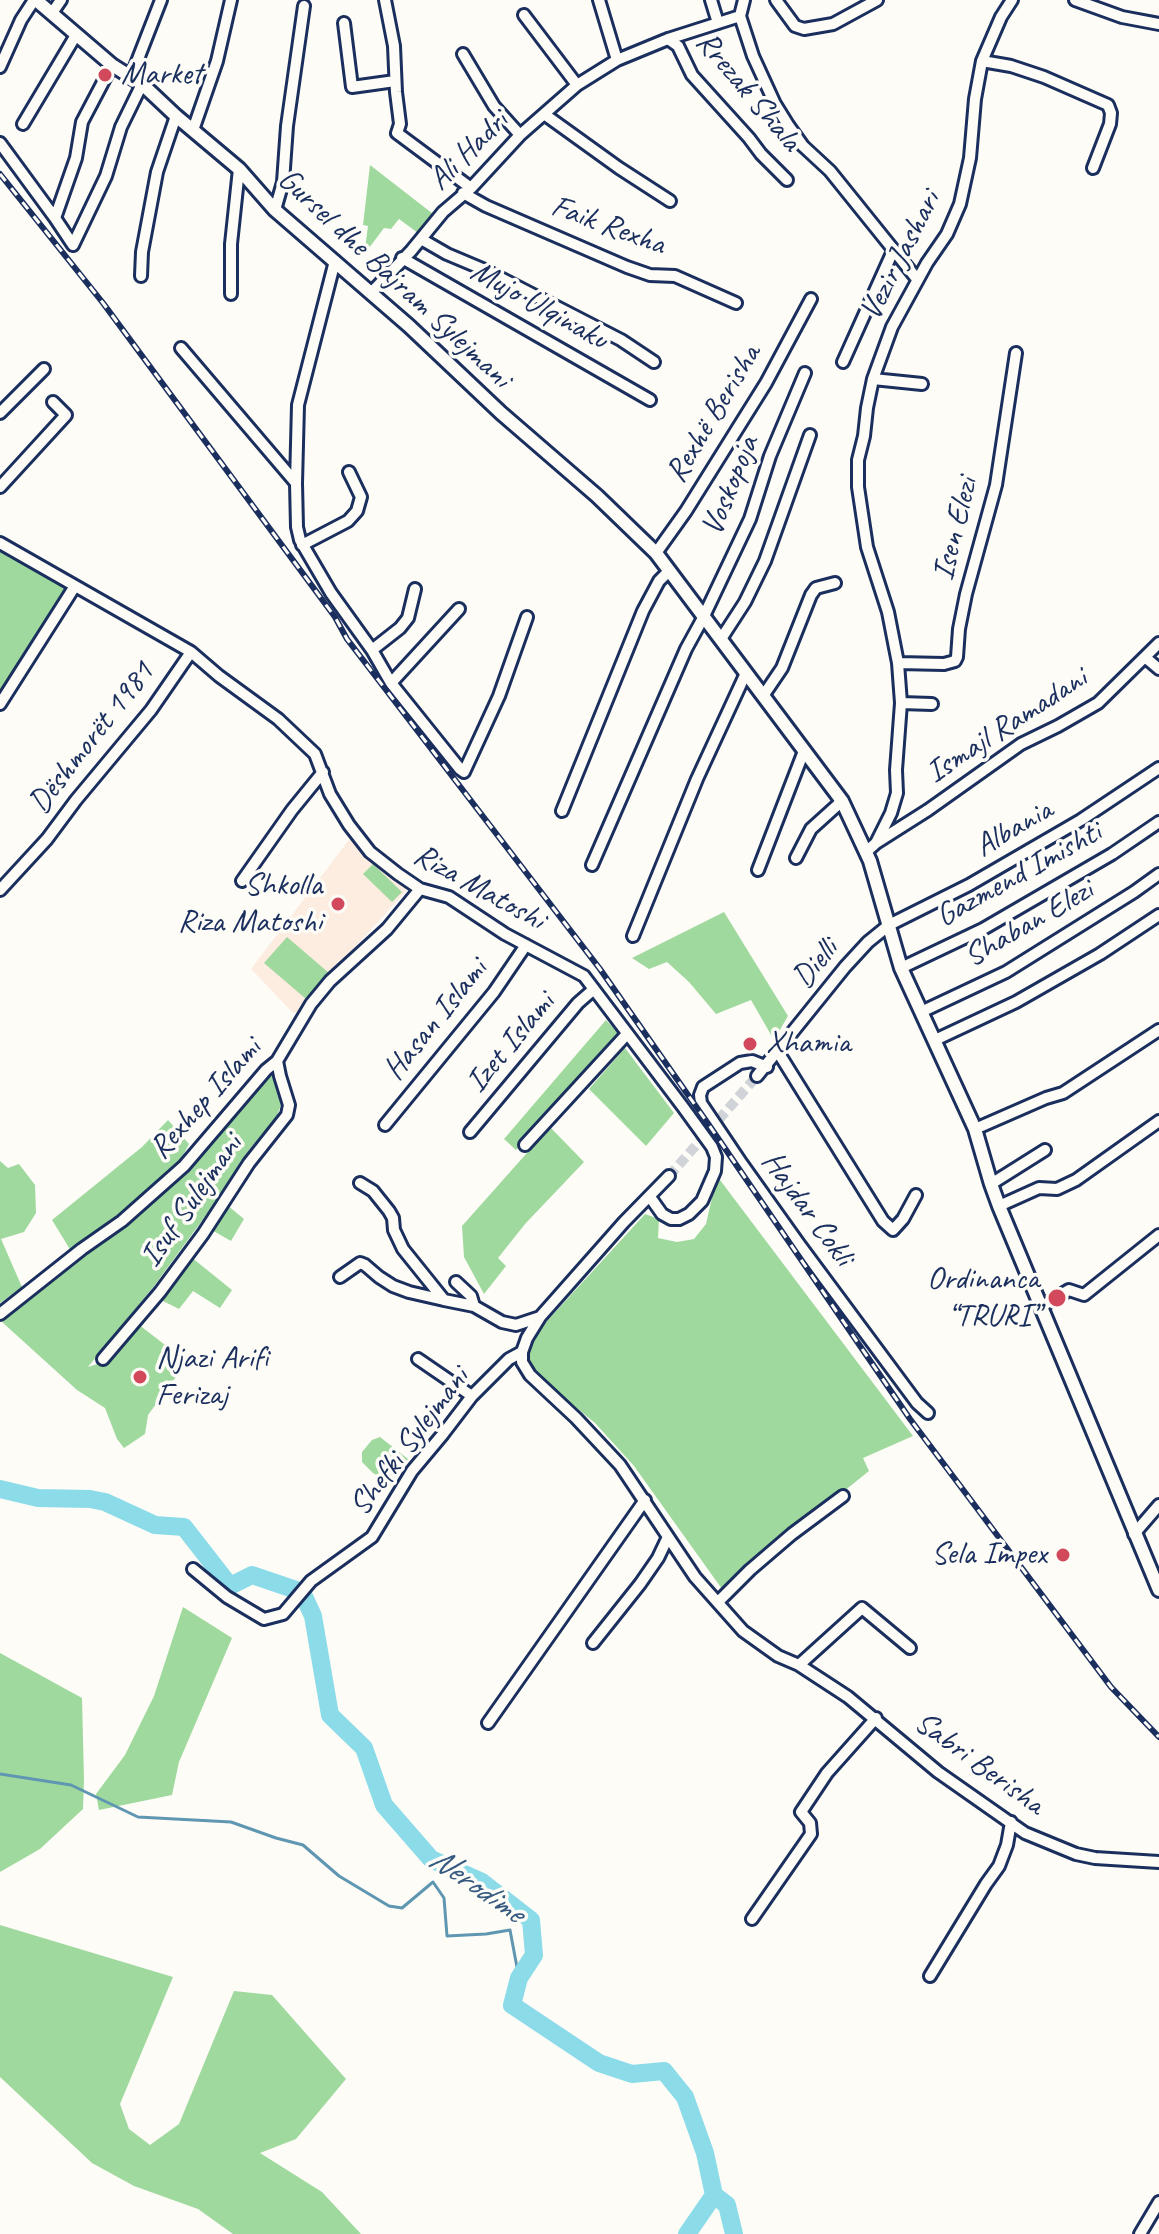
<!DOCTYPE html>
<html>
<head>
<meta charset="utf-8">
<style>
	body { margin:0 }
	canvas { display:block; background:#fdfcf7 }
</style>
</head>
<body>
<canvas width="1159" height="2234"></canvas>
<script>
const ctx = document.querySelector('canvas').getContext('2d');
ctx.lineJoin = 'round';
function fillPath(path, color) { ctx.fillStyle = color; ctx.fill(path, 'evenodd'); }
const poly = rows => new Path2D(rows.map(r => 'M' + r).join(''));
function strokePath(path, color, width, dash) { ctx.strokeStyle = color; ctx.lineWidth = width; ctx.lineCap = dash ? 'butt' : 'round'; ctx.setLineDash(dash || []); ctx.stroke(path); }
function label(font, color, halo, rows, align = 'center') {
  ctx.font = font + ' Caveat,sans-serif'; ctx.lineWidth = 7; ctx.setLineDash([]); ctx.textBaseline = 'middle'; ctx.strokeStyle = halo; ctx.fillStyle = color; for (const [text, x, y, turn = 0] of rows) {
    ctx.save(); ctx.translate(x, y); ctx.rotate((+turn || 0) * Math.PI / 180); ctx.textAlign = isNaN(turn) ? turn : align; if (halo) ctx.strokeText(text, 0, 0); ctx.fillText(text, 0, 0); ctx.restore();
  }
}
fillPath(poly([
	[357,835,412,884,332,973,302,1012,293,1013,251,969,348,841]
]), '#fdede1');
fillPath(poly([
	[370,165,437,217,422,236,399,219,391,229,384,228,369,248,365,249,368,226,363,225],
	[0,547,64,586,76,590,9,701,0,694],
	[373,864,402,892,392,902,363,874],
	[724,912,788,1016,774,1040,751,1000,716,1014,689,982,667,962,649,969,632,958],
	[287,937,329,973,306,999,264,963],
	[606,1020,621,1036,516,1150,504,1139],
	[625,1048,674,1113,646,1146,589,1089],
	[269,1071,283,1099,277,1116,245,1155,212,1207,154,1286,88,1367,103,1362,138,1324,187,1362,148,1415,145,1434,124,1448,117,1439,105,1408,77,1390,2,1322,132,1219,166,1190,192,1162],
	[168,1120,189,1144,177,1167,112,1221,71,1251,52,1220,142,1147],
	[550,1127,584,1162,525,1224,498,1258,506,1266,484,1294,464,1257,462,1226],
	[0,1161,8,1168,19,1164,35,1185,36,1213,24,1232,1,1239,22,1287,0,1303],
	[717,1176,913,1436,863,1458,869,1471,722,1589,634,1466,595,1423,538,1376,525,1359,537,1332,645,1214,659,1219,658,1238,677,1242,694,1239,706,1224],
	[227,1205,244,1219,231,1241,210,1229],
	[191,1257,232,1290,220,1308,193,1291,179,1309,159,1299],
	[380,1437,408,1459,391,1483,373,1473,362,1462,362,1452,372,1440],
	[183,1607,232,1638,179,1762,172,1795,99,1810,96,1794,125,1755,154,1696],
	[0,1653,82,1698,84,1780,83,1809,40,1849,0,1872],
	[0,1925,173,1977,120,2104,129,2129,150,2145,179,2124,234,1991,272,1995,346,2079,296,2139,260,2153,322,2192,361,2234,233,2234,198,2209,134,2186,92,2163,0,2077]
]), '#a0d99e');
strokePath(poly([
	[0,1774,71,1785,138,1817,231,1822,276,1838,303,1845,339,1876,389,1906,402,1908,433,1882,444,1898,447,1936,486,1934,510,1930,519,1978]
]), '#5f96b1', 3);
strokePath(poly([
	[0,1489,38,1498,90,1499,105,1502,155,1525,184,1527,230,1586,252,1575,302,1592,313,1616,330,1715,364,1748,384,1805,431,1859,482,1882,531,1920,534,1955,519,1978,512,2005,599,2063,632,2074,664,2071,685,2097,705,2153,714,2195,687,2234],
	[714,2195,727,2205,734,2234]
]), '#8cdbe9', 18);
strokePath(poly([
	[669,1176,757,1076]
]), '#d0d3d8', 10, [10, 5]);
const minor = poly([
	[385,0,394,46,396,92,400,124,397,133,471,188],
	[599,0,617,60],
	[711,0,718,23],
	[776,0,795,26,804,29,833,24,877,0],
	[1075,0,1122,17,1159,24],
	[52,13,61,0],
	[524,15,577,85],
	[740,16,753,56,775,104,788,125,803,146,830,171,917,279],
	[740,16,744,0],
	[344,23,352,87,395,81],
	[668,39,678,46,692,75,749,138,761,154,787,180],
	[463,54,494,106,520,135],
	[982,61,1011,66,1044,77,1108,105,1111,113,1110,124,1093,168],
	[112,65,82,122,76,158,55,218,73,245,106,176,121,127,142,84],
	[0,67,21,20,34,0],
	[131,77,161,0],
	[544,114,619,168,670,201],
	[23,124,76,35],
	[193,130,217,61,231,0],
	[0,143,55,218],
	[463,193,486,206,627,267,650,275,675,276,736,303],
	[275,210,283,182,287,126,304,6],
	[421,239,447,254,485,270,621,340,654,362],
	[402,258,650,400],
	[335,261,298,405,296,483,297,527,300,540,331,593,372,650,391,683,460,769,464,772,499,696,527,617],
	[141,276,142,252,157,172,176,116],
	[371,293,411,251,443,212,471,188,520,135,577,85,617,60,668,39,740,16],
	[231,294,231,244,239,169],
	[181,348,296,483],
	[843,362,893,251],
	[873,379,922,384],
	[0,413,44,369],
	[0,487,66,415,53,402],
	[0,543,191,652,219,676,278,719,315,754,330,794,349,825,370,852,398,874,420,889,449,897,505,934,584,976,683,1107,712,1147,716,1157,715,1171,702,1201,689,1214,679,1219,671,1219,662,1214,650,1197],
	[302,545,348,521,357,511,361,497,349,472],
	[656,553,686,511,766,383,811,299],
	[721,639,745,602,765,561,810,435],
	[372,650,400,628,408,618,415,589],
	[1146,658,1159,669],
	[898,663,944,664,955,661,957,657,959,629,966,594,996,485,1016,353],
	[391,683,459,609],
	[763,696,782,668,811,595,816,588,835,583],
	[901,703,932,704],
	[0,704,75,586],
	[562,811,643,611,659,581,669,571],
	[876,843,928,810,1021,744,1058,726,1098,703,1159,643],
	[866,852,876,843,891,813,897,793,896,770,901,703,898,663,888,612,867,547,858,487,858,460,864,436,867,408,873,379,892,327,927,263,947,234,960,204,970,158,975,99,982,61,1001,17,1012,0],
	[796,858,811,829,842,801],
	[592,865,686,649,703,618,750,519,770,456,805,373],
	[758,870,804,751],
	[242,881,292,810,323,772],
	[0,890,47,839,76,800,151,710,191,652],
	[633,936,697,779,746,673],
	[901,968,983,929,1112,854,1159,822],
	[921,1012,1006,972,1134,892,1159,874],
	[935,1040,1016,1002,1100,954,1159,915],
	[778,1052,883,1221,893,1230,903,1219,916,1195],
	[767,1067,752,1061,740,1063,703,1087,700,1095,701,1103,742,1164,799,1244,917,1403,928,1413],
	[757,1076,845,967,868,942,889,925,969,885,1081,820,1159,768],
	[385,1125,494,992,526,945],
	[975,1129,1046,1098,1063,1093,1159,1030],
	[470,1132,578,1003,594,989],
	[525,1145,627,1034],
	[669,1176,624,1222,540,1317,527,1338,522,1352,522,1362,530,1375,576,1418,620,1465,695,1577,743,1631,778,1656,799,1665,848,1697,938,1772,1025,1833,1076,1854,1095,1858,1159,1862],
	[360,1183,373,1191,389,1211,393,1218,394,1230,403,1249,444,1300,474,1306,502,1322,516,1325,540,1317],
	[991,1184,1045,1150],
	[999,1206,1039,1188,1057,1189,1076,1180,1159,1121],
	[340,1277,360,1263,365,1265,379,1277,393,1286,409,1292,444,1300],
	[456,1282,471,1296,474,1306],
	[1042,1306,1069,1290,1084,1295,1159,1235],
	[0,1314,82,1249,122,1221,184,1166,266,1070,277,1061,311,1004,330,981,387,929,420,889],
	[103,1359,160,1292,203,1234,249,1163,287,1115,289,1105,280,1076,277,1061],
	[418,1359,472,1396],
	[1134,1534,1159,1505],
	[193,1569,227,1597,264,1619,283,1614,311,1581,372,1537,412,1471,443,1434,472,1396,509,1359,522,1352],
	[718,1602,750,1570,792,1534,843,1496],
	[593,1643,640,1584,658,1558,668,1537],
	[799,1665,862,1608,910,1648],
	[488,1723,645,1500],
	[752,1919,811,1834,810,1823,801,1812,827,1773,876,1718],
	[930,1976,986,1884,999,1866,1007,1845,1011,1822],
	[1140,2234,1159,2202]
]);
const tertiary = poly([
	[36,0,112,65,142,84,176,116,239,169,275,210,409,326,501,413,597,496,656,553,842,801,870,861,901,968,975,1129,991,1184,999,1206,1159,1590]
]);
strokePath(minor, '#1b2f5e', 16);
strokePath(tertiary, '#1b2f5e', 18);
strokePath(minor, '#fdfcf7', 10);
strokePath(tertiary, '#fdfcf7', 12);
const rail = poly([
	[0,174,103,303,335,617,347,639,600,969,709,1125,910,1419,1111,1687,1159,1737]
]);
strokePath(rail, '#1b2f5e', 6);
strokePath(rail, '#fdfcf7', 3, [9]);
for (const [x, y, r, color] of [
	[105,75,8,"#d1495b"],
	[338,904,8,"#d1495b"],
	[750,1044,8,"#d1495b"],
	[1057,1298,10,"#d1495b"],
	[140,1377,8,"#d1495b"],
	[1063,1555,8,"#d1495b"]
]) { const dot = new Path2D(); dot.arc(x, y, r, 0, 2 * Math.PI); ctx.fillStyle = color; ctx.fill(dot); strokePath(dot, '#fdfcf7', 3); }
label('32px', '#1b2f5e', '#fdfcf7', [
	["Market",121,75],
	["Shkolla",322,886,"right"],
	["Riza Matoshi",322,923,"right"],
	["Xhamia",766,1044],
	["Ordinanca",1039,1280,"right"],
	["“TRURI”",1039,1317,"right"],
	["Njazi Arifi",156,1359],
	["Ferizaj",156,1396],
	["Sela Impex",1047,1555,"right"]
], 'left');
label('32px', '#1b2f5e', '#fdfcf7', [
	["Rrezak Shala",748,92,50],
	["Ali Hadri",469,151,-45],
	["Faik Rexha",608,226,20],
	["Vezir Jashari",901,256,-63],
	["Gursel dhe Bajram Sylejmani",394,279,43],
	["Mujo Ulqinaku",539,306,29],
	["Rexhë Berisha",714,414,-59],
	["Voskopoja",731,486,-68],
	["Isen Elezi",956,529,-76],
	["Ismajl Ramadani",1007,726,-33],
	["Dëshmorët 1981",92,738,-52],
	["Albania",1014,829,-30],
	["Gazmend Imishti",1019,875,-29],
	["Riza Matoshi",479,888,29],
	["Shaban Elezi",1029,924,-30],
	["Dielli",816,964,-50],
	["Hasan Islami",436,1020,-51],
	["Izet Islami",511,1043,-50],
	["Rexhep Islami",206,1099,-48],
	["Isuf Sulejmani",192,1201,-55],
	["Hajdar Cokli",807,1209,54],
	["Shefki Sylejmani",410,1442,-53],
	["Sabri Berisha",979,1764,36]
]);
label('italic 34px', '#375a81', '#fdfcf7', [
	["Nerodime",476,1886,35]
]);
</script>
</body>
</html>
